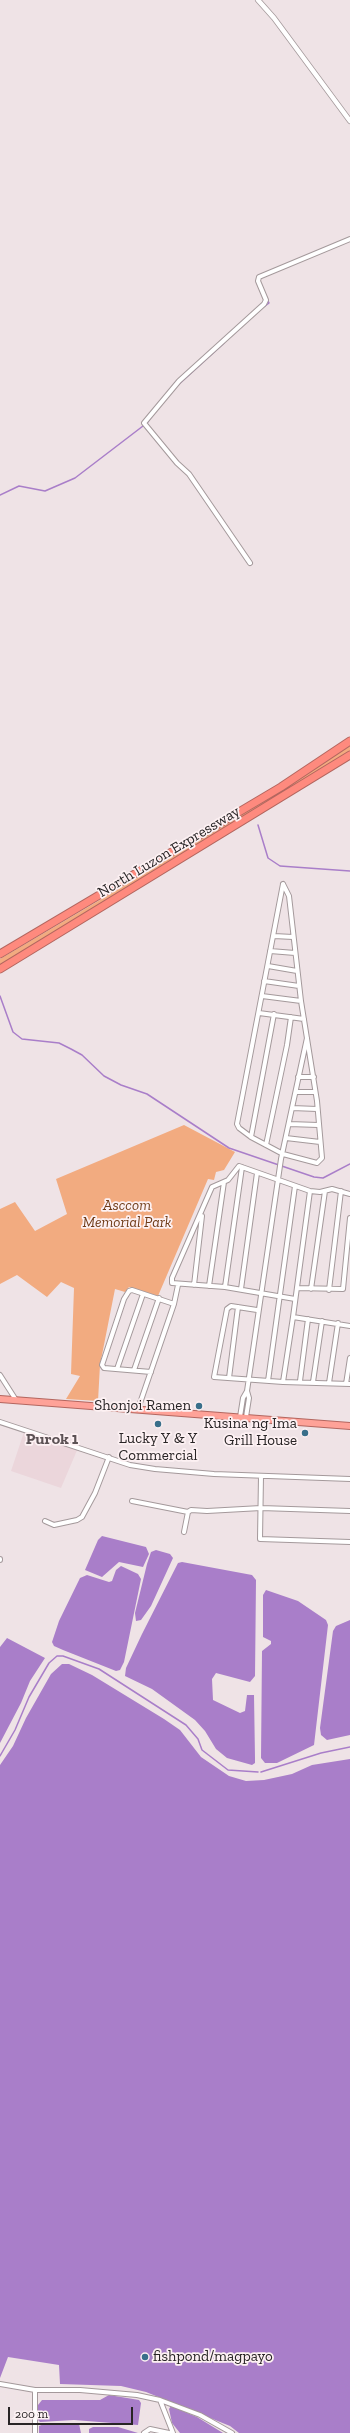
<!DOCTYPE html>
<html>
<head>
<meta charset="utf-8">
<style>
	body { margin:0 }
	#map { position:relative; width:350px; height:2433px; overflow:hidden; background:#efe3e6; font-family:"Zilla Slab",serif }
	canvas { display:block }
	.scale { position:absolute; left:8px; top:2407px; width:125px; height:18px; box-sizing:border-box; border:2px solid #282425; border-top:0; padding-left:5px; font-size:12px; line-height:14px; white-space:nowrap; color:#282425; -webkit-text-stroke:3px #fdf1f3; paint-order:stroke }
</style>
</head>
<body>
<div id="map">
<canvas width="350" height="2433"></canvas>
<div class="scale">200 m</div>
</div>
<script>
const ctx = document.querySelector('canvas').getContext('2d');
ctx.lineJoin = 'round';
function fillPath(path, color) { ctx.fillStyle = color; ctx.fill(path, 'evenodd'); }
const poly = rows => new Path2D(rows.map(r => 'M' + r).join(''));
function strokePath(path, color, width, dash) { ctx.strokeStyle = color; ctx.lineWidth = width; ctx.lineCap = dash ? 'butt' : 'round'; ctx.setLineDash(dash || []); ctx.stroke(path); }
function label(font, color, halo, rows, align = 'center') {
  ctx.font = font + ' "Zilla Slab",serif'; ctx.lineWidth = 3.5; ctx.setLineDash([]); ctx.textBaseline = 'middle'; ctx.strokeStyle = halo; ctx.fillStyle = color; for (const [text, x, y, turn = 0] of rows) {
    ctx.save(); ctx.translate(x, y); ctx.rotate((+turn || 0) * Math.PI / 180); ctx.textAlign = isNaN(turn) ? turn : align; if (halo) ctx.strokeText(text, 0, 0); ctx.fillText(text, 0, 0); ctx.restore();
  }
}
fillPath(poly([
	[24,1432,78,1448,61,1488,11,1471]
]), '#ebd6db');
fillPath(poly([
	[350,746,350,751,302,781,0,965,0,959,149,871],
	[184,1125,235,1152,224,1170,216,1172,214,1180,208,1179,158,1296,129,1287,125,1292,115,1289,100,1365,98,1401,66,1399,80,1376,71,1374,74,1288,61,1282,47,1297,17,1275,0,1284,0,1209,15,1202,35,1231,67,1214,56,1179]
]), '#f2ab80');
fillPath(poly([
	[102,1536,146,1547,149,1554,143,1567,119,1562,102,1577,85,1570,98,1540],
	[156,1550,170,1554,173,1558,151,1606,141,1620,136,1621,135,1613,147,1564,151,1552],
	[182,1562,252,1575,256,1580,255,1676,250,1682,216,1673,212,1679,213,1700,240,1713,245,1711,247,1695,254,1695,255,1758,255,1763,252,1765,227,1758,216,1749,205,1731,195,1720,152,1689,125,1676,126,1668,142,1634,178,1563],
	[121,1566,138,1574,141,1579,124,1662,120,1670,116,1671,63,1650,54,1646,52,1642,59,1621,80,1578,87,1575,109,1582,112,1581,116,1570],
	[266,1590,298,1601,326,1620,328,1625,314,1745,277,1763,265,1763,261,1758,262,1651,271,1644,271,1641,263,1637,263,1595],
	[350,1620,350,1735,327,1740,321,1735,320,1728,333,1631,336,1626],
	[7,1638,45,1658,30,1681,21,1703,0,1743,0,1647],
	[62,1664,69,1664,92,1675,164,1719,180,1730,201,1757,229,1776,246,1781,264,1780,292,1774,312,1765,350,1759,350,2433,239,2433,230,2426,146,2392,121,2386,60,2384,59,2365,8,2357,0,2378,0,1765,13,1746,26,1718,51,1674],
	[109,2395,139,2400,141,2403,138,2425,74,2420,40,2422,38,2420,38,2405,42,2400,100,2400],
	[171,2406,197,2417,223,2433,180,2433,172,2423,169,2409],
	[44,2424,79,2424,81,2433,39,2433,39,2426],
	[93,2427,118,2427,138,2433,89,2433,89,2429]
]), '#a97ec9');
strokePath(poly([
	[265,306,269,303,267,299],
	[178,385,224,343],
	[147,423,151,417],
	[0,495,19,486,45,491,75,478,143,426],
	[258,825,268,858,280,866,350,871],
	[0,996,13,1032,22,1039,59,1043,71,1049,82,1055,104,1076,121,1085,147,1094,229,1148,314,1177,323,1178,350,1164],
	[0,1756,15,1730,29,1697,49,1663,57,1656,63,1656,99,1669,186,1725,198,1739,202,1750,228,1770,258,1772],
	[261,1772,321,1753,350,1747]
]), '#a97ec9', 1.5);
const minor = poly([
	[250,563,189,474,177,463,144,423,179,381,264,304,266,300,258,281,259,277,350,239],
	[283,884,289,896,301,1001,317,1101,322,1158,317,1163,283,1154,251,1137,239,1128,237,1124,283,884],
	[274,936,293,937],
	[270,951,295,953],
	[268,966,297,971],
	[264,981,299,986],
	[262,996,301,1001],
	[259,1013,304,1019],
	[298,1077,314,1077],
	[296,1092,315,1092],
	[292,1108,317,1109],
	[289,1124,318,1125],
	[251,1137,274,1014],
	[286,1138,320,1142],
	[266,1145,287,1045,291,1017],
	[310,1191,293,1317,350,1326],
	[194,1285,202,1216],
	[209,1286,224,1182],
	[225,1287,242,1167],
	[297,1288,343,1289,350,1218],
	[241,1289,257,1173],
	[311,1289,325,1191],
	[329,1290,341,1191],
	[295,1299,225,1287,172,1283,172,1278,212,1187,228,1180,239,1166,310,1191,320,1192,332,1189,350,1194],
	[257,1310,231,1306,227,1309,214,1377,283,1382,350,1384],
	[117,1369,143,1294],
	[134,1370,159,1298],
	[151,1372,104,1368,102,1365,124,1299,129,1291,132,1290,174,1304],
	[0,1375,16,1400],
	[229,1378,238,1307],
	[268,1381,295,1186],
	[300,1381,308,1319],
	[283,1382,293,1317],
	[313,1382,322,1321],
	[329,1383,338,1323],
	[346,1384,350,1358],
	[138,1409,174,1304,178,1285],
	[240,1417,243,1398,247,1391,281,1159,307,1038],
	[246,1417,249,1398,247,1391],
	[0,1422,130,1465,155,1469,214,1474,350,1479],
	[261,1476,260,1539,350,1542],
	[132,1501,188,1512],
	[45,1521,54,1525,77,1520,82,1517,95,1493,109,1457],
	[184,1532,188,1512,191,1510,207,1511,261,1508,350,1511],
	[0,1559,0,1560],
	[0,2384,35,2390,35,2433],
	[35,2390,80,2390,137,2395,160,2400,200,2415,232,2433],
	[160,2400,173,2433],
	[144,2433,150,2429,169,2433]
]);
const tertiary = poly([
	[258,0,274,18,350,121]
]);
const trunk = poly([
	[0,1399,350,1426]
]);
const motorway = poly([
	[0,954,281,787,350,741],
	[0,969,350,755]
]);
strokePath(minor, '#a4999b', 6);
strokePath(tertiary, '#a4999b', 6);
strokePath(trunk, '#b3665f', 8);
strokePath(motorway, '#b3665f', 9);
strokePath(minor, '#fff', 4);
strokePath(tertiary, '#fff', 4.5);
strokePath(trunk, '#fea298', 6);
strokePath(motorway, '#fe8a7e', 7);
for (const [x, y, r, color] of [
	[199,1406,4,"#396f8a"],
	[158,1424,4,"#396f8a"],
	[305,1433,4,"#396f8a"],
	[145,2357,4,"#396f8a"]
]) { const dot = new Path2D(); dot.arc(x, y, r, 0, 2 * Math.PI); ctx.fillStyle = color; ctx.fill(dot); strokePath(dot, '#fdf1f3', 1.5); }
label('15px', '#282425', '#fdf1f3', [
	["North Luzon Expressway",169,852,-31]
]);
label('italic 15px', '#703c18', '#fdf1f3', [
	["Asccom",127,1206],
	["Memorial Park",127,1223]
]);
label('15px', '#282425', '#fdf1f3', [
	["Shonjoi Ramen",191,1406],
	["Kusina ng Ima",297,1424],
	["Grill House",297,1441],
	["Lucky Y & Y",158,1439,"center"],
	["Commercial",158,1456,"center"],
	["fishpond/magpayo",153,2357,"left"]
], 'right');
label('bold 16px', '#5c5255', '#fdf1f3', [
	["Purok 1",52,1439]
]);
</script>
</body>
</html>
